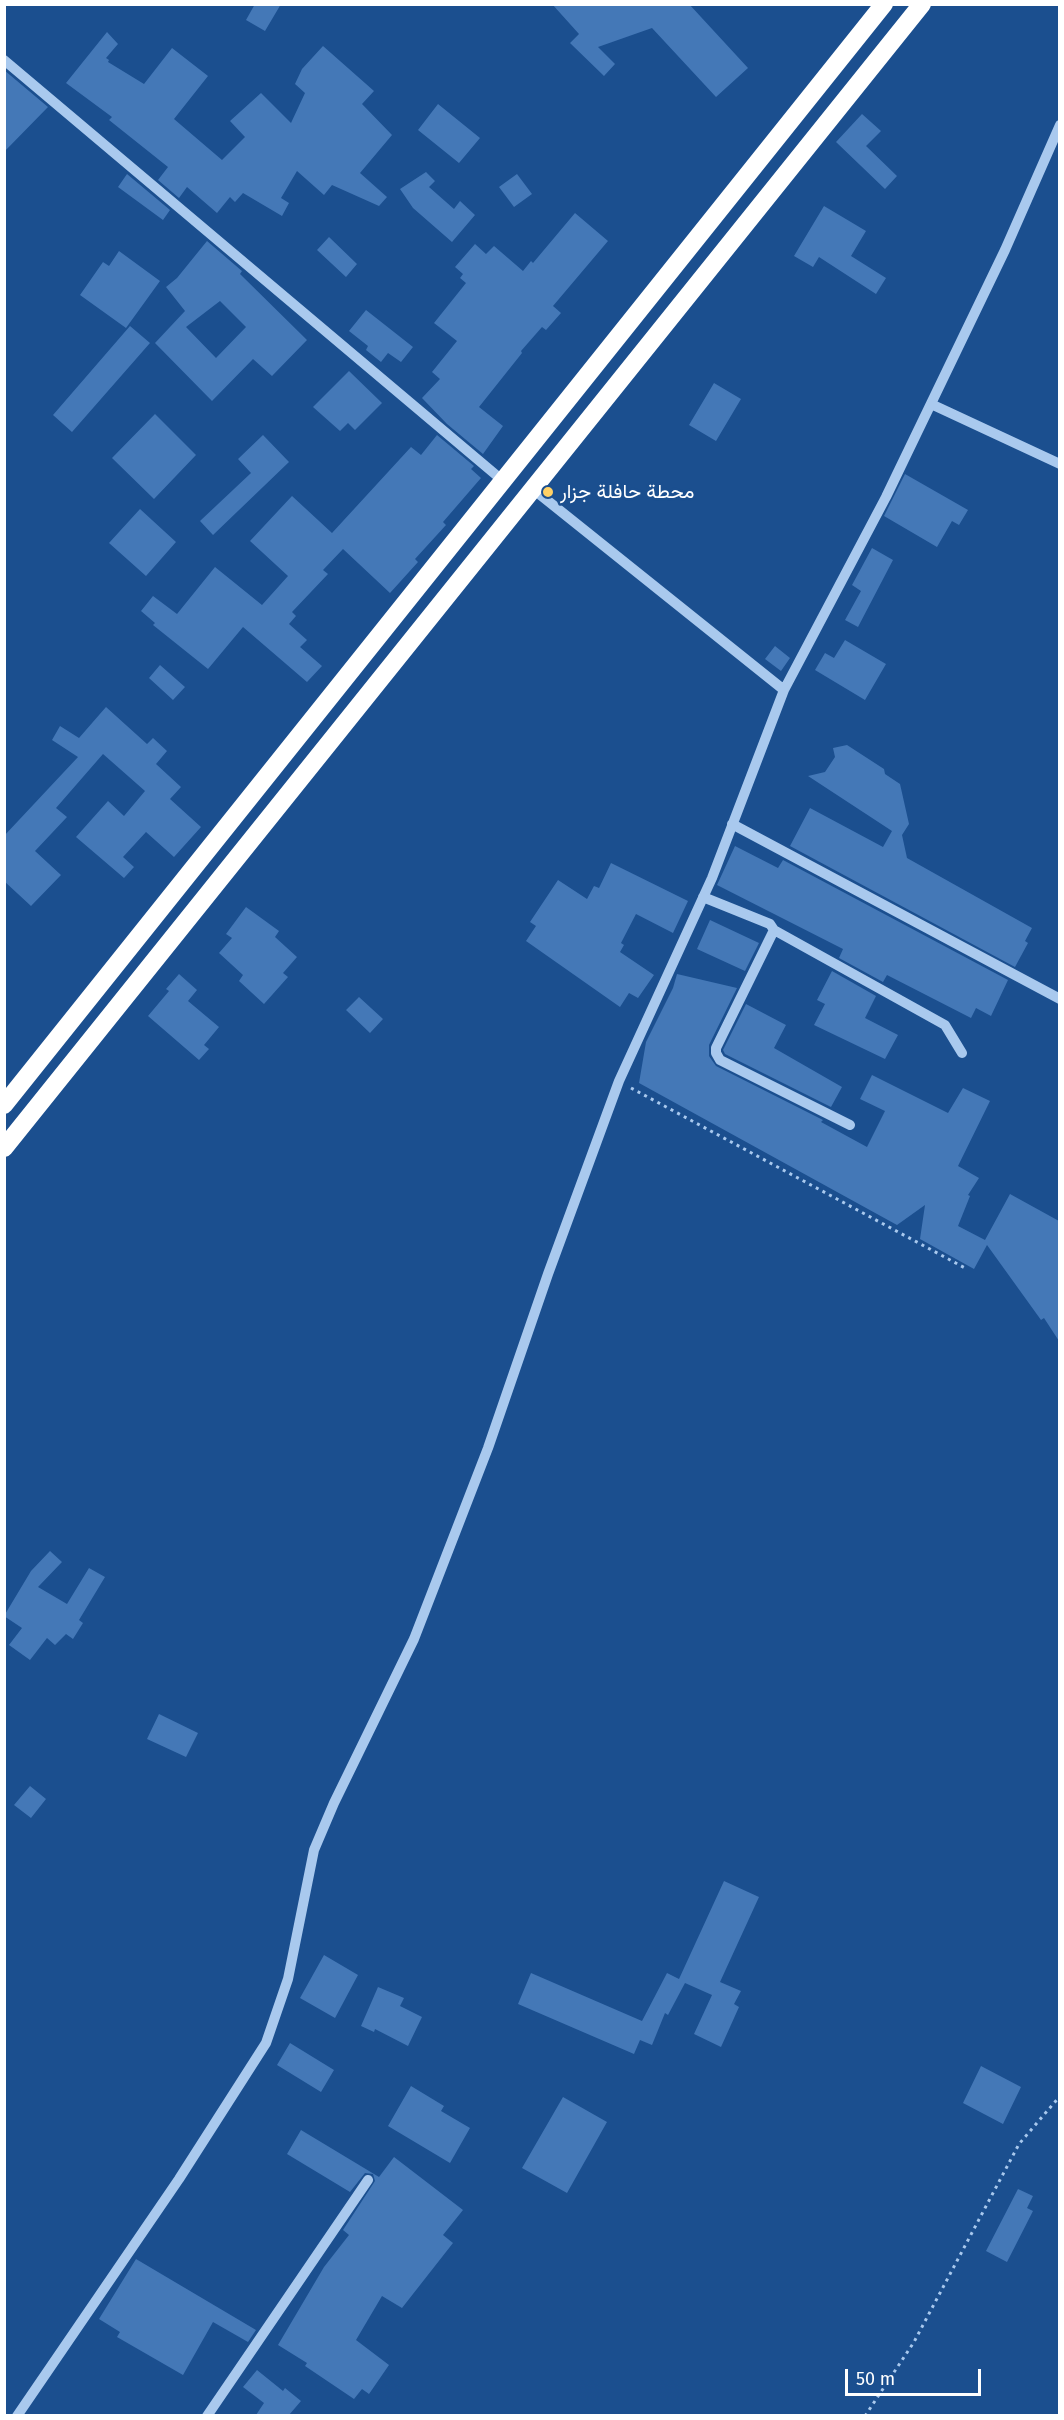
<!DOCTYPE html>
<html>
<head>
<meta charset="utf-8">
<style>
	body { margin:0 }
	#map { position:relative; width:1064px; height:2420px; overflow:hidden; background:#1b4f8f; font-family:"Fira Sans",sans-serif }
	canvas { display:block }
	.frame { position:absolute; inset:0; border:6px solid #fff; pointer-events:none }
	.scale { position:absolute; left:845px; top:2369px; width:136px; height:27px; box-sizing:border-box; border:3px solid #fff; border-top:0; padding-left:8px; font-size:18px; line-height:21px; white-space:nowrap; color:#fff; -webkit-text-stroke:4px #1b4f8f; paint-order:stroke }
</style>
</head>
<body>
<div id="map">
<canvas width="1064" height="2420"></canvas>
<div class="frame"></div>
<div class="scale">50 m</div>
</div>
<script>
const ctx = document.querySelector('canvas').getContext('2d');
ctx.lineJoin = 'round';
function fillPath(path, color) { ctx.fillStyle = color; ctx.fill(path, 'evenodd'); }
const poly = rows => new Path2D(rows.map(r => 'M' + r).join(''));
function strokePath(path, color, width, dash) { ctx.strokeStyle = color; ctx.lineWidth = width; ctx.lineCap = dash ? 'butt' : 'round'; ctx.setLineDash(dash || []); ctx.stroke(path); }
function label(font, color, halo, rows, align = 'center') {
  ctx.font = font + ' "Fira Sans",Vazirmatn,sans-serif'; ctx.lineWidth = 5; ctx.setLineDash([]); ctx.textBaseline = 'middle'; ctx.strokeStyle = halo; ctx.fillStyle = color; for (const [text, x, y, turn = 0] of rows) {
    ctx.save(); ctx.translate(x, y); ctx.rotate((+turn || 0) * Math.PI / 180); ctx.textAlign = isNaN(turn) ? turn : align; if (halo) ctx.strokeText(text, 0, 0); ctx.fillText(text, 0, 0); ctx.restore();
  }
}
fillPath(poly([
	[255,4,281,4,265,31,246,20],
	[552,4,689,4,748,68,716,97,652,28,598,47,615,64,604,76,570,43,579,34],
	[107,32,118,44,106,58,109,60,108,62,144,84,172,48,208,76,174,119,222,160,245,137,230,121,261,93,291,123,305,93,295,84,302,69,323,46,374,91,362,104,392,135,360,173,387,197,379,206,332,185,324,195,297,171,281,198,289,203,282,216,243,193,235,202,230,197,217,213,187,187,179,198,158,180,168,167,109,120,112,117,66,83],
	[4,70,48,107,4,152],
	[438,104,480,138,459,163,418,130],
	[862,114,881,131,866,146,897,176,885,189,836,142],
	[426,172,435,181,429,187,454,209,460,201,475,215,452,242,413,208,400,189],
	[127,174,170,210,163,220,118,187],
	[517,174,532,194,514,207,499,187],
	[824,206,866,231,851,256,886,278,876,294,819,257,813,267,794,256],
	[575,213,608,241,553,306,561,313,546,330,542,327,521,351,522,353,479,407,503,426,483,454,447,424,422,398,440,379,432,372,457,341,434,323,466,283,460,278,463,274,455,267,475,244,486,254,494,246,523,271,531,261,533,263],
	[329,237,357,264,346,277,317,250],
	[207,241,242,271,240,274,307,340,272,376,253,359,212,401,155,343,185,311,166,287,177,278],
	[220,301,246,327,216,358,186,327],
	[119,251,160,281,126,328,80,295,103,262,109,266],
	[366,310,413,347,401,362,388,353,381,362,366,350,368,346,349,331],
	[130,326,150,343,72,432,53,415],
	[349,371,382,403,355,430,348,423,340,431,313,407],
	[714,383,741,399,716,441,689,425],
	[155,414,196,455,154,499,112,458],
	[263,435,289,462,213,535,200,521,251,473,238,459],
	[437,435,474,466,471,469,481,478,443,522,446,525,415,559,418,562,390,593,343,549,323,570,328,574,292,612,296,616,289,624,307,640,300,647,322,666,307,682,243,627,208,669,153,625,155,623,141,611,153,596,177,614,215,567,262,605,288,576,250,541,292,496,332,533,411,447,421,455],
	[905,474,968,510,959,525,952,521,937,547,884,516],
	[140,509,176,542,146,576,109,543],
	[872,548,893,560,858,627,845,620,861,591,852,585],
	[845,640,886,664,865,700,815,670,825,653,834,658],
	[775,646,790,658,781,671,765,659],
	[160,665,185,687,173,700,149,678],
	[106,707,147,744,153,738,167,751,156,764,181,787,170,799,201,827,174,857,146,832,123,857,134,867,124,878,76,837,108,801,124,816,145,791,103,754,56,808,67,817,35,851,61,875,31,906,4,881,4,836,78,757,52,740,60,726,79,738],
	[847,745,884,769,885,774,900,784,909,824,902,835,907,858,1032,928,1025,941,1028,943,1015,967,790,846,810,808,883,847,892,831,808,776,825,772,835,757,833,748],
	[735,846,778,868,783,860,1008,980,991,1016,976,1008,971,1018,887,975,883,982,839,958,843,949,717,885],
	[611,863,688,901,673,933,636,914,621,943,624,945,620,952,654,975,638,998,629,993,620,1007,526,941,536,926,530,922,558,880,587,899,594,886,599,888],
	[246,907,279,931,275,937,297,957,283,973,288,977,264,1004,239,981,243,975,219,953,232,938,226,934],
	[710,920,759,943,745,971,697,949],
	[832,971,876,996,865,1018,898,1035,885,1059,814,1025,825,1004,817,1000],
	[179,974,197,990,188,1001,219,1027,204,1045,209,1049,199,1060,148,1016,169,991,166,989],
	[677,974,737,988,709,1045,709,1056,716,1066,823,1120,821,1122,867,1147,885,1111,860,1099,872,1075,948,1113,963,1088,990,1101,958,1166,979,1178,968,1195,970,1196,958,1226,985,1240,1010,1194,1059,1221,1059,1341,1044,1318,1041,1320,987,1245,974,1269,920,1239,925,1205,897,1225,639,1083,646,1042,673,988],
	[359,997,383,1019,370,1033,346,1010],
	[746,1004,786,1025,774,1048,842,1087,831,1107,725,1054,723,1050],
	[50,1551,62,1562,38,1587,67,1604,89,1568,105,1577,79,1620,83,1623,73,1639,66,1634,55,1645,47,1638,30,1660,9,1645,22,1628,4,1616,31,1571],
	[159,1714,198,1733,186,1757,147,1739],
	[30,1786,46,1799,31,1818,14,1805],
	[724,1881,759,1897,720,1982,741,1991,734,2004,739,2007,721,2047,694,2034,712,1995,685,1983,668,2015,665,2013,652,2045,640,2040,634,2054,518,2004,531,1973,642,2021,667,1973,679,1979],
	[324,1955,358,1975,335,2018,300,1998],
	[378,1987,404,1998,400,2006,422,2017,408,2046,375,2029,374,2032,361,2026],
	[290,2043,334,2070,321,2092,277,2065],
	[981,2066,1021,2087,1003,2124,963,2103],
	[411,2086,444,2106,441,2111,470,2128,450,2163,388,2126],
	[563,2097,607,2122,567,2193,522,2168],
	[301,2130,379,2177,394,2157,463,2210,443,2235,453,2243,402,2308,382,2296,356,2340,389,2365,369,2394,362,2389,354,2399,305,2366,307,2363,278,2345,324,2267,349,2235,343,2230,375,2181,373,2174,365,2173,350,2192,287,2154],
	[1018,2189,1033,2196,1027,2208,1033,2211,1007,2262,986,2251],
	[136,2259,256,2330,248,2342,213,2322,183,2375,117,2337,120,2332,99,2319],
	[257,2370,283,2391,285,2388,301,2401,289,2415,256,2415,264,2403,243,2387]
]), '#4478b7');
strokePath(poly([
	[631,1088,965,1268],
	[865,2416,914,2342,1019,2144,1060,2096]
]), '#a9c9ee', 3, [3, 4.5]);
strokePath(poly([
	[4,60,502,480],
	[931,404,1060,464],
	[533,489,784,690],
	[732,824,1060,999],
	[703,897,770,924,774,930,716,1048,716,1053,720,1060,850,1125],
	[774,930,945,1025,962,1053],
	[17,2416,179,2179,266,2043,288,1979,314,1850,334,1803,414,1639,488,1448,548,1274,619,1081,712,878,784,690,886,497,1005,250,1060,125],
	[207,2416,368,2180]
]), '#a9c9ee', 10);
strokePath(poly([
	[4,1105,884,4],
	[4,1148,922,4]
]), '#fff', 18);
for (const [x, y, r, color] of [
	[548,492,6,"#ffd166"]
]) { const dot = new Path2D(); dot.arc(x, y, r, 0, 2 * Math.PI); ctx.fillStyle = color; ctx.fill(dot); strokePath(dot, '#1b4f8f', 2); }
label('20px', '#fff', '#1b4f8f', [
	["محطة حافلة جزار",560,492]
], 'left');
</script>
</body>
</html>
